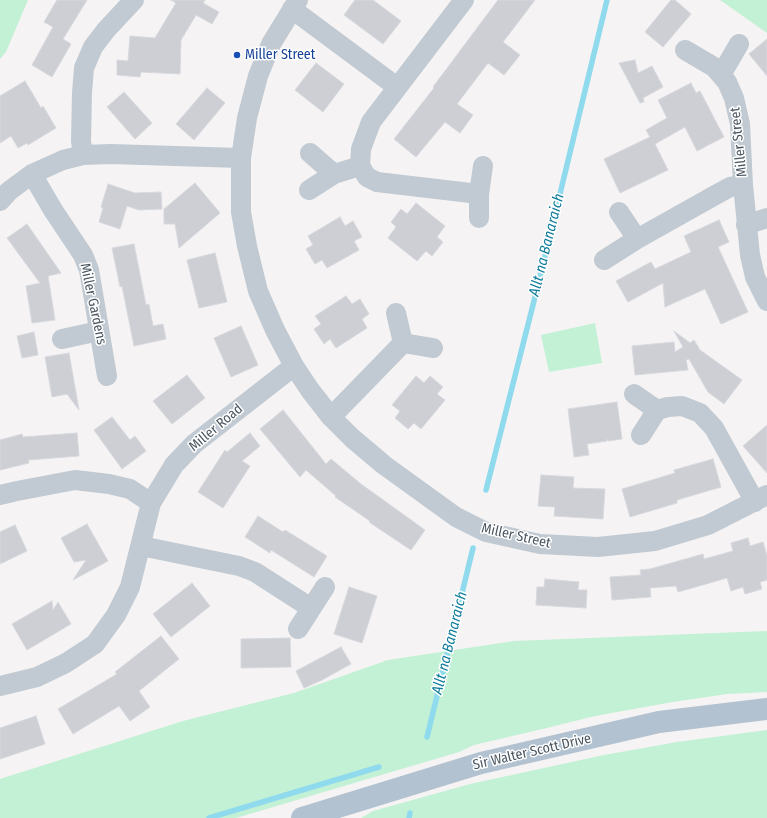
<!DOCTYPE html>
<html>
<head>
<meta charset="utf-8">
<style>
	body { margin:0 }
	canvas { display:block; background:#f5f3f3 }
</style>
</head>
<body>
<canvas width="767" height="818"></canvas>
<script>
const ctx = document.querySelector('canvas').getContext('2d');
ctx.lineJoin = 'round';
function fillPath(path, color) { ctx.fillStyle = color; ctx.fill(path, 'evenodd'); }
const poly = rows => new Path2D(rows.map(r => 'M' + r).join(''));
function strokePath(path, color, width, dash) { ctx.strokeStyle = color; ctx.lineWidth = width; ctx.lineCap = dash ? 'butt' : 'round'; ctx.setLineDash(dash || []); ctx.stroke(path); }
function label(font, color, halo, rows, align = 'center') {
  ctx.font = font + ' "Fira Sans Condensed",sans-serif'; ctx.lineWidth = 3; ctx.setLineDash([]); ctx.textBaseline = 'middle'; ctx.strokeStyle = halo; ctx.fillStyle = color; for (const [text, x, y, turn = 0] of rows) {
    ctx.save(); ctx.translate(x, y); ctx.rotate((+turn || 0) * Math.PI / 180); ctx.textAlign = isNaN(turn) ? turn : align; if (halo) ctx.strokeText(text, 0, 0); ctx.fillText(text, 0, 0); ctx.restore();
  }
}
fillPath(poly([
	[0,0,28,0,6,52,0,59],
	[720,0,767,0,767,33],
	[595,323,602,363,549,372,541,335],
	[767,631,767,692,727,694,673,702,595,716,551,727,474,745,459,752,236,818,0,818,0,779,183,721,294,693,388,660,514,641],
	[767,730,767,818,361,818,373,811,470,784,604,755,677,742]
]), '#c3f1d5');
strokePath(poly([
	[486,490,533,305,607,0],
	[427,737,473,548],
	[209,818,379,767],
	[409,818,410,813]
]), '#90daee', 5.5);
const building = poly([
	[57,0,87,0,63,39,71,44,52,77,32,65,53,27,44,22,57,0],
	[171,0,205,0,203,3,219,12,212,24,196,15,181,40,180,74,141,72,140,77,117,75,117,60,128,61,130,36,155,38,176,3,171,0],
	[355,0,373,0,401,21,383,44,344,15,355,0],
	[498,0,535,0,503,42,520,55,504,75,488,63,457,104,473,115,460,133,445,122,416,157,394,139,434,88,433,87,498,0],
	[671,0,675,0,691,14,663,47,645,32,671,0],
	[767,39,767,76,749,54,767,39],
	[635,60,638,73,652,66,663,87,643,98,644,102,640,103,619,63,635,60],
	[316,63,344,84,323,112,295,90,316,63],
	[25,81,41,108,43,106,56,128,28,145,27,143,18,148,11,136,0,143,0,96,25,81],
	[691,83,696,93,700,91,724,137,697,151,685,127,655,144,668,170,620,193,604,159,650,137,646,130,667,118,658,100,691,83],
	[207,88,225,103,194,140,176,124,207,88],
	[124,92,152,123,135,139,107,107,124,92],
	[195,183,220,213,179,248,175,224,164,224,164,209,195,183],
	[108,184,135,193,161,192,162,209,139,210,127,206,120,229,99,222,103,208,101,207,108,184],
	[416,203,445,226,437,237,443,242,432,256,426,251,417,261,388,238,396,227,391,222,401,209,407,214,416,203],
	[340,217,345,226,353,221,362,237,354,241,359,250,327,268,322,260,315,264,306,249,313,245,308,236,340,217],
	[719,220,729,242,718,247,748,312,721,324,705,289,665,307,663,283,628,302,616,281,651,262,655,269,691,252,684,236,719,220],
	[27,224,61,273,48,276,55,320,32,323,26,286,40,283,7,238,27,224],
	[134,244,146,305,149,304,153,326,163,324,166,339,134,346,122,286,120,287,112,248,134,244],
	[215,253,227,302,199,308,187,260,215,253],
	[346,296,352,304,360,299,369,314,362,319,367,328,336,348,330,339,324,344,314,329,321,324,315,316,346,296],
	[241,326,258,365,231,377,214,338,241,326],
	[674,331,690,343,694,340,700,350,742,380,724,404,708,392,689,359,686,360,688,370,635,375,632,346,674,342,675,352,683,347,674,331],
	[34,332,38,355,22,358,17,336,34,332],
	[69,353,79,410,67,394,52,397,45,357,69,353],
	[187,375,205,398,172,424,153,401,187,375],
	[416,376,424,383,430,376,443,387,437,394,445,400,421,429,414,423,408,429,395,418,400,411,392,405,416,376],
	[617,402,622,439,608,441,607,439,607,441,587,444,589,455,574,457,568,409,617,402],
	[283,410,326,464,331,459,361,484,425,530,411,550,369,522,370,521,335,497,336,496,306,470,300,477,260,429,283,410],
	[112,417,130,440,135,436,146,451,122,469,94,430,112,417],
	[767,425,767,473,743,446,767,425],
	[77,433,79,456,28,460,29,463,0,470,0,440,22,434,23,437,77,433],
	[250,433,260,446,242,461,250,466,223,508,198,492,225,450,227,452,250,433],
	[713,459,721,487,677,500,677,503,630,517,622,489,675,473,674,470,713,459],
	[541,475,574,477,573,488,605,489,603,519,554,516,555,507,538,506,541,475],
	[258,516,283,532,285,530,327,556,314,577,271,550,270,553,245,537,258,516],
	[87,524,108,561,73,580,86,560,74,562,61,538,87,524],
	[15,525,27,551,0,564,0,532,15,525],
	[748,538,750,546,763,542,767,556,767,580,760,582,762,589,745,594,743,587,731,591,727,578,678,592,676,586,650,588,651,597,612,600,610,577,641,575,640,570,650,569,703,554,704,559,733,551,731,543,748,538],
	[545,579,579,582,578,590,587,590,586,608,536,605,537,587,544,587,545,579],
	[192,583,210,606,171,637,153,614,192,583],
	[349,587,377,596,362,643,334,634,349,587],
	[52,601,53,610,58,602,71,624,27,650,12,624,52,601],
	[161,636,179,659,139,691,150,707,130,721,119,706,73,734,58,709,117,674,115,672,161,636],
	[290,638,291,667,241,668,241,639,290,638],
	[341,647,351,664,322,680,304,688,296,671,341,647],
	[36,716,45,744,0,759,0,728,36,716]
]);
fillPath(building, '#cdcfd5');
strokePath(building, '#d7d9de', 1);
strokePath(poly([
	[298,0,271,44,258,76,247,118,241,158,241,212,247,246,258,291,275,330,294,366,310,390,331,417,352,438,384,465,456,517,486,532,540,544,598,547,655,541,708,525,767,495],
	[464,0,371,122,361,149,360,166,367,177,377,182,479,194],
	[292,9,397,87],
	[685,50,714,67,727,82,734,98,740,124,743,185,750,255,755,277,767,301],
	[721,75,739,44],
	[310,153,334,174],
	[83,155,81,141,82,93,84,68,93,47,106,30,134,0],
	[32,174,53,210,83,255,89,270,107,376],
	[309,190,334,174,360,166],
	[0,201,9,191,32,174,63,160,83,155,110,154,241,158],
	[619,212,637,239],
	[479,218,479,194,483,166],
	[746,225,767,218],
	[604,260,637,239,719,193,730,187,743,185],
	[396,313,403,343,433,348],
	[62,339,99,331],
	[634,394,657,410,641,435],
	[657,410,668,407,682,406,700,413,714,428,755,502],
	[331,417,403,343],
	[0,495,17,491,75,480,109,484,130,489,151,503],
	[141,546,239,566,255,572,311,608],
	[298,629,325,587],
	[0,686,37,677,66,663,95,644,116,615,130,587,151,503,174,465,194,444,294,366]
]), '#c1cad2', 20);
strokePath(poly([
	[302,818,481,763,659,722,767,709]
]), '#b3c2d1', 22);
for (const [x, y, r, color] of [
	[237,55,4,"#1a4fb4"]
]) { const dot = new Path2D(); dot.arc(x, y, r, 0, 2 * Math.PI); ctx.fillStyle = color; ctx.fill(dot); strokePath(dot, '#fff', 1.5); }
label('14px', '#164399', '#fff', [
	["Miller Street",245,55]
], 'left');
label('14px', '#4a5661', '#fff', [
	["Miller Street",739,142,-96],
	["Miller Gardens",93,304,78],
	["Miller Road",216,428,-40],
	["Miller Street",516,536,13],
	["Sir Walter Scott Drive",532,752,-13]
]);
label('italic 15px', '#0c7c9b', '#fff', [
	["Allt na Banaraich",547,245,-76],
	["Allt na Banaraich",450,643,-76]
]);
</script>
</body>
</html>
